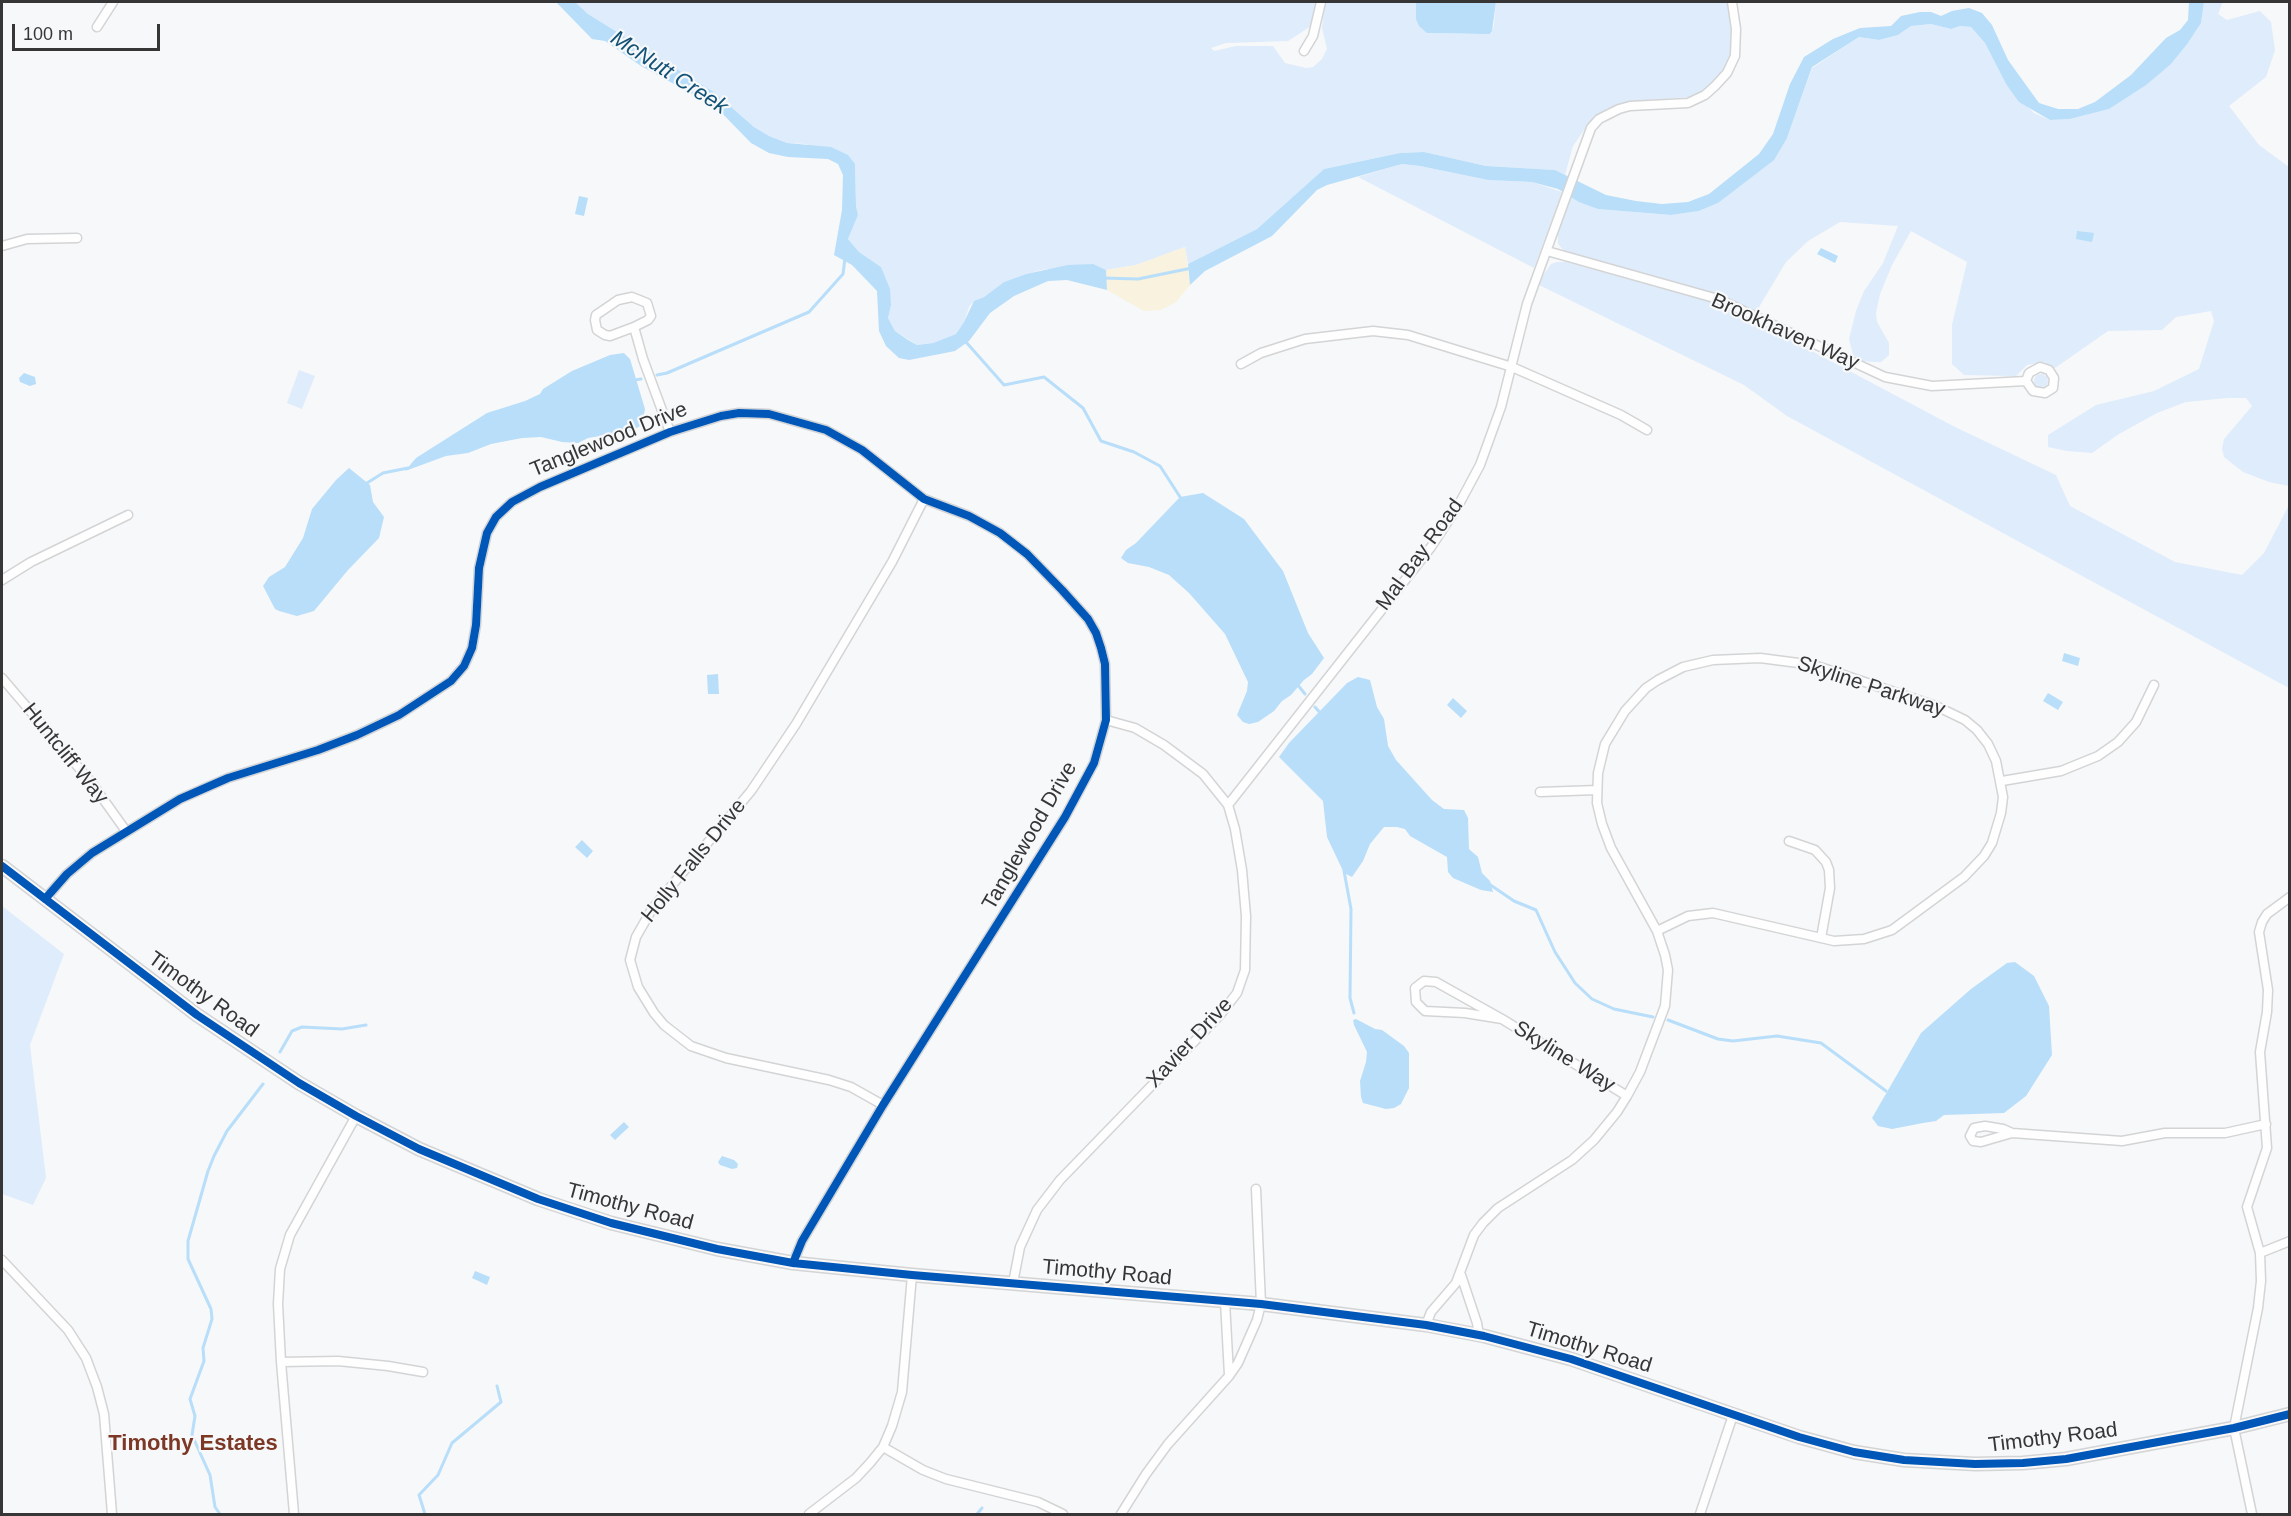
<!DOCTYPE html>
<html>
<head>
<meta charset="utf-8">
<style>
	body { margin:0 }
	#map { position:relative; width:2291px; height:1516px; overflow:hidden; background:#f7f8f9; font-family:Helvetica,sans-serif }
	canvas { display:block }
	.frame { position:absolute; inset:0; border:3px solid #363637; pointer-events:none }
	.scale { position:absolute; left:12px; top:24px; width:148px; height:27px; box-sizing:border-box; border:3px solid #363637; border-top:0; padding-left:8px; font-size:18px; line-height:21px; white-space:nowrap; color:#363637; -webkit-text-stroke:4px #f6f8fa; paint-order:stroke }
</style>
</head>
<body>
<div id="map">
<canvas width="2291" height="1516"></canvas>
<div class="frame"></div>
<div class="scale">100 m</div>
</div>
<script>
const ctx = document.querySelector('canvas').getContext('2d');
ctx.lineJoin = 'round';
function fillPath(path, color) { ctx.fillStyle = color; ctx.fill(path, 'evenodd'); }
const poly = rows => new Path2D(rows.map(r => 'M' + r).join(''));
function strokePath(path, color, width, dash) { ctx.strokeStyle = color; ctx.lineWidth = width; ctx.lineCap = dash ? 'butt' : 'round'; ctx.setLineDash(dash || []); ctx.stroke(path); }
function label(font, color, halo, rows, align = 'center') {
  ctx.font = font + ' Helvetica,sans-serif'; ctx.lineWidth = 4.5; ctx.setLineDash([]); ctx.textBaseline = 'middle'; ctx.strokeStyle = halo; ctx.fillStyle = color; for (const [text, x, y, turn = 0] of rows) {
    ctx.save(); ctx.translate(x, y); ctx.rotate((+turn || 0) * Math.PI / 180); ctx.textAlign = isNaN(turn) ? turn : align; if (halo) ctx.strokeText(text, 0, 0); ctx.fillText(text, 0, 0); ctx.restore();
  }
}
fillPath(poly([
	[575,2,1317,2,1311,26,1288,41,1226,43,1211,48,1214,51,1236,46,1273,46,1285,63,1306,68,1313,67,1322,59,1327,49,1322,28,1325,2,1416,2,1416,8,1427,33,1461,34,1491,34,1494,25,1496,2,1729,2,1733,22,1733,47,1728,63,1719,79,1705,90,1690,97,1634,101,1608,108,1589,123,1573,146,1565,175,1555,170,1486,166,1424,152,1400,153,1324,169,1257,229,1188,264,1185,247,1136,265,1106,270,1092,264,1041,270,1026,274,1004,282,984,297,974,301,969,307,964,322,956,334,933,343,917,345,895,331,888,318,891,305,881,267,859,252,848,239,858,215,856,206,855,164,806,144,787,143,769,136,754,127,714,92,588,14],
	[2204,2,2223,2,2218,14,2227,20,2260,11,2271,22,2275,50,2266,77,2229,106,2259,145,2289,167,2289,486,2269,482,2243,472,2224,457,2222,449,2224,439,2252,406,2246,398,2228,398,2186,402,2157,413,2119,434,2092,453,2067,451,2048,447,2048,435,2096,405,2154,391,2199,369,2214,321,2211,311,2176,317,2162,330,2108,331,2055,368,2044,362,2027,365,2016,376,1964,375,1952,364,1952,325,1967,262,1911,231,1892,265,1880,294,1876,313,1877,322,1889,343,1889,355,1881,362,1874,362,1862,361,1853,355,1849,339,1856,311,1864,291,1883,263,1898,226,1840,222,1808,241,1786,262,1756,312,1716,295,1565,252,1558,244,1558,234,1570,196,1598,209,1671,215,1699,211,1718,203,1739,185,1787,138,1812,68,1859,37,1879,40,1898,35,1911,26,1931,24,1951,29,1960,26,1971,27,1985,43,2006,84,2034,113,2050,120,2070,119,2109,109,2171,64,2201,23],
	[1402,164,1420,166,1488,180,1532,182,1562,192,1534,268,1358,177],
	[1557,262,1566,262,1715,303,1776,332,1955,427,2056,475,2070,506,2175,562,2242,575,2264,553,2289,505,2289,688,1787,416,1744,385,1537,284,1551,264],
	[299,370,315,376,302,409,287,403],
	'2034 381a7 7 0 1 1 14 0a7 7 0 1 1-14 0Z',
	[2,906,64,954,30,1045,46,1178,33,1205,2,1194]
]), '#dfecfb');
fillPath(poly([
	[1185,247,1190,285,1176,302,1161,310,1144,311,1107,290,1106,270,1136,265]
]), '#f8f2df');
fillPath(poly([
	[556,2,575,2,588,14,714,92,754,127,769,136,787,143,831,147,848,155,855,164,856,206,858,215,848,239,859,252,881,267,890,289,891,305,888,318,895,331,908,340,917,345,933,343,956,334,964,322,974,301,984,297,1004,282,1026,274,1068,265,1093,264,1106,270,1107,290,1067,280,1048,281,1014,296,990,313,969,341,955,351,909,360,899,358,886,346,879,331,877,291,852,265,834,255,842,210,843,175,838,164,828,159,788,157,769,153,751,143,716,107,641,66,605,41,592,39],
	[1416,2,1496,2,1492,31,1490,34,1485,34,1427,33,1419,26,1416,19],
	[2189,2,2204,2,2201,23,2187,44,2171,64,2146,85,2109,109,2070,119,2050,120,2019,102,2006,84,1985,43,1971,27,1960,26,1951,29,1931,24,1911,26,1898,35,1879,40,1859,37,1812,67,1787,138,1774,160,1718,203,1699,211,1671,215,1598,209,1579,202,1558,189,1532,182,1488,180,1420,166,1402,164,1327,185,1317,190,1272,236,1205,271,1190,285,1188,264,1257,229,1324,169,1400,153,1424,152,1486,166,1555,170,1606,195,1636,201,1662,204,1688,202,1709,194,1759,154,1773,134,1790,84,1804,57,1833,39,1860,28,1891,26,1901,16,1920,12,1931,12,1941,16,1952,11,1969,8,1982,13,1992,25,2008,60,2039,103,2058,109,2078,109,2095,102,2131,75,2166,38,2180,30,2188,20],
	[579,196,588,198,584,216,575,214],
	[2077,231,2094,233,2092,242,2076,239],
	[1821,248,1838,256,1835,263,1817,254],
	[624,353,630,359,645,409,642,425,631,431,588,438,578,443,562,442,541,437,522,438,491,444,468,453,446,456,405,471,416,458,487,413,525,401,540,394,543,389,572,371,610,355],
	[24,373,35,377,36,384,30,386,20,382,19,378],
	[349,468,370,485,373,502,384,517,379,538,348,570,314,611,297,616,279,611,275,609,263,586,269,577,285,567,303,538,312,509,336,480],
	[1203,493,1244,519,1283,571,1308,633,1324,658,1312,674,1304,680,1291,695,1282,701,1274,711,1258,722,1249,724,1243,722,1237,715,1247,691,1248,682,1225,634,1189,593,1169,575,1149,567,1128,563,1121,558,1126,550,1136,543,1180,497],
	[2064,653,2080,658,2078,666,2062,661],
	[718,674,719,694,708,694,707,675],
	[1358,677,1370,680,1377,707,1384,719,1388,746,1396,760,1432,800,1444,809,1464,810,1468,818,1469,849,1478,857,1482,873,1490,881,1493,892,1481,890,1453,878,1448,872,1447,857,1410,836,1405,829,1397,827,1384,827,1370,844,1363,861,1352,877,1344,873,1327,837,1323,801,1279,757,1289,743,1347,683],
	[2048,693,2063,702,2058,710,2043,701],
	[1453,698,1467,711,1461,718,1447,705],
	[582,840,593,851,587,858,575,847],
	[2015,962,2034,976,2049,1006,2052,1055,2026,1096,2004,1113,1944,1115,1936,1121,1923,1123,1892,1129,1878,1126,1872,1118,1921,1033,1971,989,2007,963],
	[1356,1019,1375,1029,1382,1030,1404,1046,1409,1053,1409,1088,1401,1104,1394,1108,1386,1109,1363,1103,1361,1097,1360,1081,1366,1062,1367,1052,1354,1025,1353,1020],
	[624,1122,629,1127,615,1140,610,1135],
	[722,1156,734,1160,738,1164,737,1168,732,1169,720,1165,718,1162],
	[475,1271,490,1277,487,1285,472,1278]
]), '#b8defa');
strokePath(poly([
	[1103,278,1138,279,1192,268],
	[966,342,1004,385,1044,377,1083,408,1101,441,1134,452,1160,466,1182,500],
	[657,375,667,373,809,312,843,274,845,258],
	[635,380,641,379],
	[367,483,383,473,408,468],
	[1297,684,1305,694],
	[1315,707,1322,715],
	[1344,871,1351,909,1350,998,1354,1013],
	[1489,884,1514,901,1536,910,1555,952,1575,983,1592,999,1614,1009,1653,1017],
	[1668,1020,1718,1039,1733,1041,1777,1036,1821,1043,1886,1091],
	[280,1052,292,1031,302,1027,342,1029,366,1025],
	[220,1514,215,1507,210,1475,192,1435,195,1416,190,1399,204,1361,203,1348,212,1319,211,1309,188,1259,188,1241,208,1171,214,1156,227,1131,263,1084],
	[425,1514,419,1495,438,1475,452,1443,501,1402,497,1386],
	[977,1514,982,1508]
]), '#b8defa', 3);
const minor = poly([
	[97,27,113,2],
	[1304,51,1313,36,1321,2],
	[2,246,27,239,77,238],
	[1547,251,1718,299,1885,377,1932,386,2026,381,2033,391,2045,393,2053,388,2054,378,2049,370,2040,367,2029,373,2026,381],
	[634,327,610,336,605,335,597,330,595,320,596,315,618,300,632,297,647,303,651,316,648,320,634,327,643,359,670,432],
	[1241,364,1261,353,1305,339,1373,331,1408,335,1512,367,1621,415,1647,430],
	[2,580,31,562,128,515],
	[1760,658,1814,665,1936,706,1965,720,1977,730,1988,744,1996,761,2003,797,2001,813,1992,843,1984,856,1964,877,1892,930,1864,939,1834,941,1713,913,1688,916,1657,931,1611,848,1602,824,1597,803,1598,773,1605,744,1625,711,1646,688,1658,680,1683,667,1713,660,1760,658],
	[2,678,91,782,126,831],
	[2002,781,2061,771,2098,756,2118,742,2136,722,2154,685],
	[1540,792,1597,790],
	[1228,805,1431,547,1458,506,1480,465,1501,407,1527,304,1591,128,1599,119,1619,109,1630,106,1688,103,1705,95,1715,86,1727,73,1735,56,1736,29,1732,2],
	[1789,841,1815,850,1826,862,1829,870,1830,888,1821,938],
	[45,899,67,874,92,853,180,799,228,778,318,750,357,735,399,715,451,681,464,666,472,648,476,625,479,568,487,533,496,517,512,502,540,487,670,432,721,416,739,413,769,414,826,430,862,450,924,499,969,516,1000,533,1027,554,1062,590,1088,619,1096,633,1101,648,1105,664,1106,720,1094,763,1065,817,883,1105,802,1241,793,1263],
	[1502,1019,1465,1013,1425,1011,1416,1002,1415,988,1424,981,1436,982,1502,1019,1627,1096],
	[883,1105,851,1087,829,1080,726,1058,691,1046,664,1025,654,1013,638,987,630,960,636,937,652,909,751,791,796,724,892,562,924,499],
	[2012,1133,1981,1142,1973,1141,1970,1136,1974,1128,1985,1126,2003,1129,2012,1133,2122,1141,2165,1133,2225,1133,2266,1124],
	[2260,1253,2290,1241],
	[2,1260,68,1330,86,1358,97,1387,104,1414,112,1514],
	[1461,1275,1477,1323,1479,1335],
	[1013,1283,1020,1247,1037,1210,1060,1180,1220,1015,1237,993,1245,970,1246,916,1242,870,1235,829,1228,805,1203,774,1164,745,1135,728,1106,720],
	[1225,1301,1229,1375],
	[1426,1325,1431,1312,1456,1283,1474,1235,1483,1223,1498,1208,1572,1160,1594,1140,1617,1112,1627,1096,1640,1072,1665,1006,1668,970,1665,955,1657,931],
	[281,1362,338,1361,388,1366,423,1372],
	[883,1447,923,1470,946,1479,1038,1502,1063,1514],
	[294,1514,281,1362,278,1304,280,1269,290,1235,356,1116],
	[809,1514,856,1478,870,1463,883,1447,892,1426,902,1392,912,1275],
	[1121,1514,1146,1474,1168,1444,1229,1376,1238,1363,1257,1320,1261,1304,1256,1189],
	[1700,1514,1733,1415],
	[2252,1514,2234,1428,2258,1308,2261,1281,2260,1253,2247,1207,2267,1148,2260,1052,2267,1012,2268,990,2259,932,2262,922,2267,914,2290,897]
]);
const secondary = poly([
	[2,866,197,1015,299,1083,356,1116,419,1149,538,1199,611,1223,717,1249,793,1263,912,1275,1261,1304,1426,1325,1484,1336,1571,1359,1799,1437,1854,1452,1904,1460,1975,1464,2023,1463,2066,1459,2234,1428,2290,1414]
]);
strokePath(minor, '#d3d4d5', 11);
strokePath(secondary, '#d3d4d5', 15);
strokePath(minor, '#fefefe', 8);
strokePath(secondary, '#fbf8f8', 12);
strokePath(poly([
	[2,866,197,1015,299,1083,356,1116,419,1149,538,1199,611,1223,717,1249,793,1263,912,1275,1261,1304,1426,1325,1484,1336,1571,1359,1799,1437,1854,1452,1904,1460,1975,1464,2023,1463,2066,1459,2234,1428,2290,1414],
	[45,899,67,874,92,853,180,799,228,778,318,750,357,735,399,715,451,681,464,666,472,648,476,625,479,568,487,533,496,517,512,502,540,487,670,432,721,416,739,413,769,414,826,430,862,450,924,499,969,516,1000,533,1027,554,1062,590,1088,619,1096,633,1101,648,1105,664,1106,720,1094,763,1065,817,883,1105,802,1241,793,1263]
]), '#0057b8', 8);
label('21px', '#363637', '#f6f8fa', [
	["Brookhaven Way",1785,332,24],
	["Tanglewood Drive",609,440,-22],
	["Mal Bay Road",1420,555,-54],
	["Skyline Parkway",1871,687,18],
	["Huntcliff Way",65,754,51],
	["Tanglewood Drive",1030,836,-60],
	["Holly Falls Drive",694,861,-51],
	["Timothy Road",203,995,36],
	["Xavier Drive",1190,1043,-47],
	["Skyline Way",1564,1057,32],
	["Timothy Road",630,1207,15],
	["Timothy Road",1107,1273,5],
	["Timothy Road",1589,1348,17],
	["Timothy Road",2053,1438,-7]
]);
label('italic 22px', '#125176', '#f6f8fa', [
	["McNutt Creek",669,73,33]
]);
label('bold 22px', '#7c3825', '#f6f8fa', [
	["Timothy Estates",193,1444]
]);
</script>
</body>
</html>
